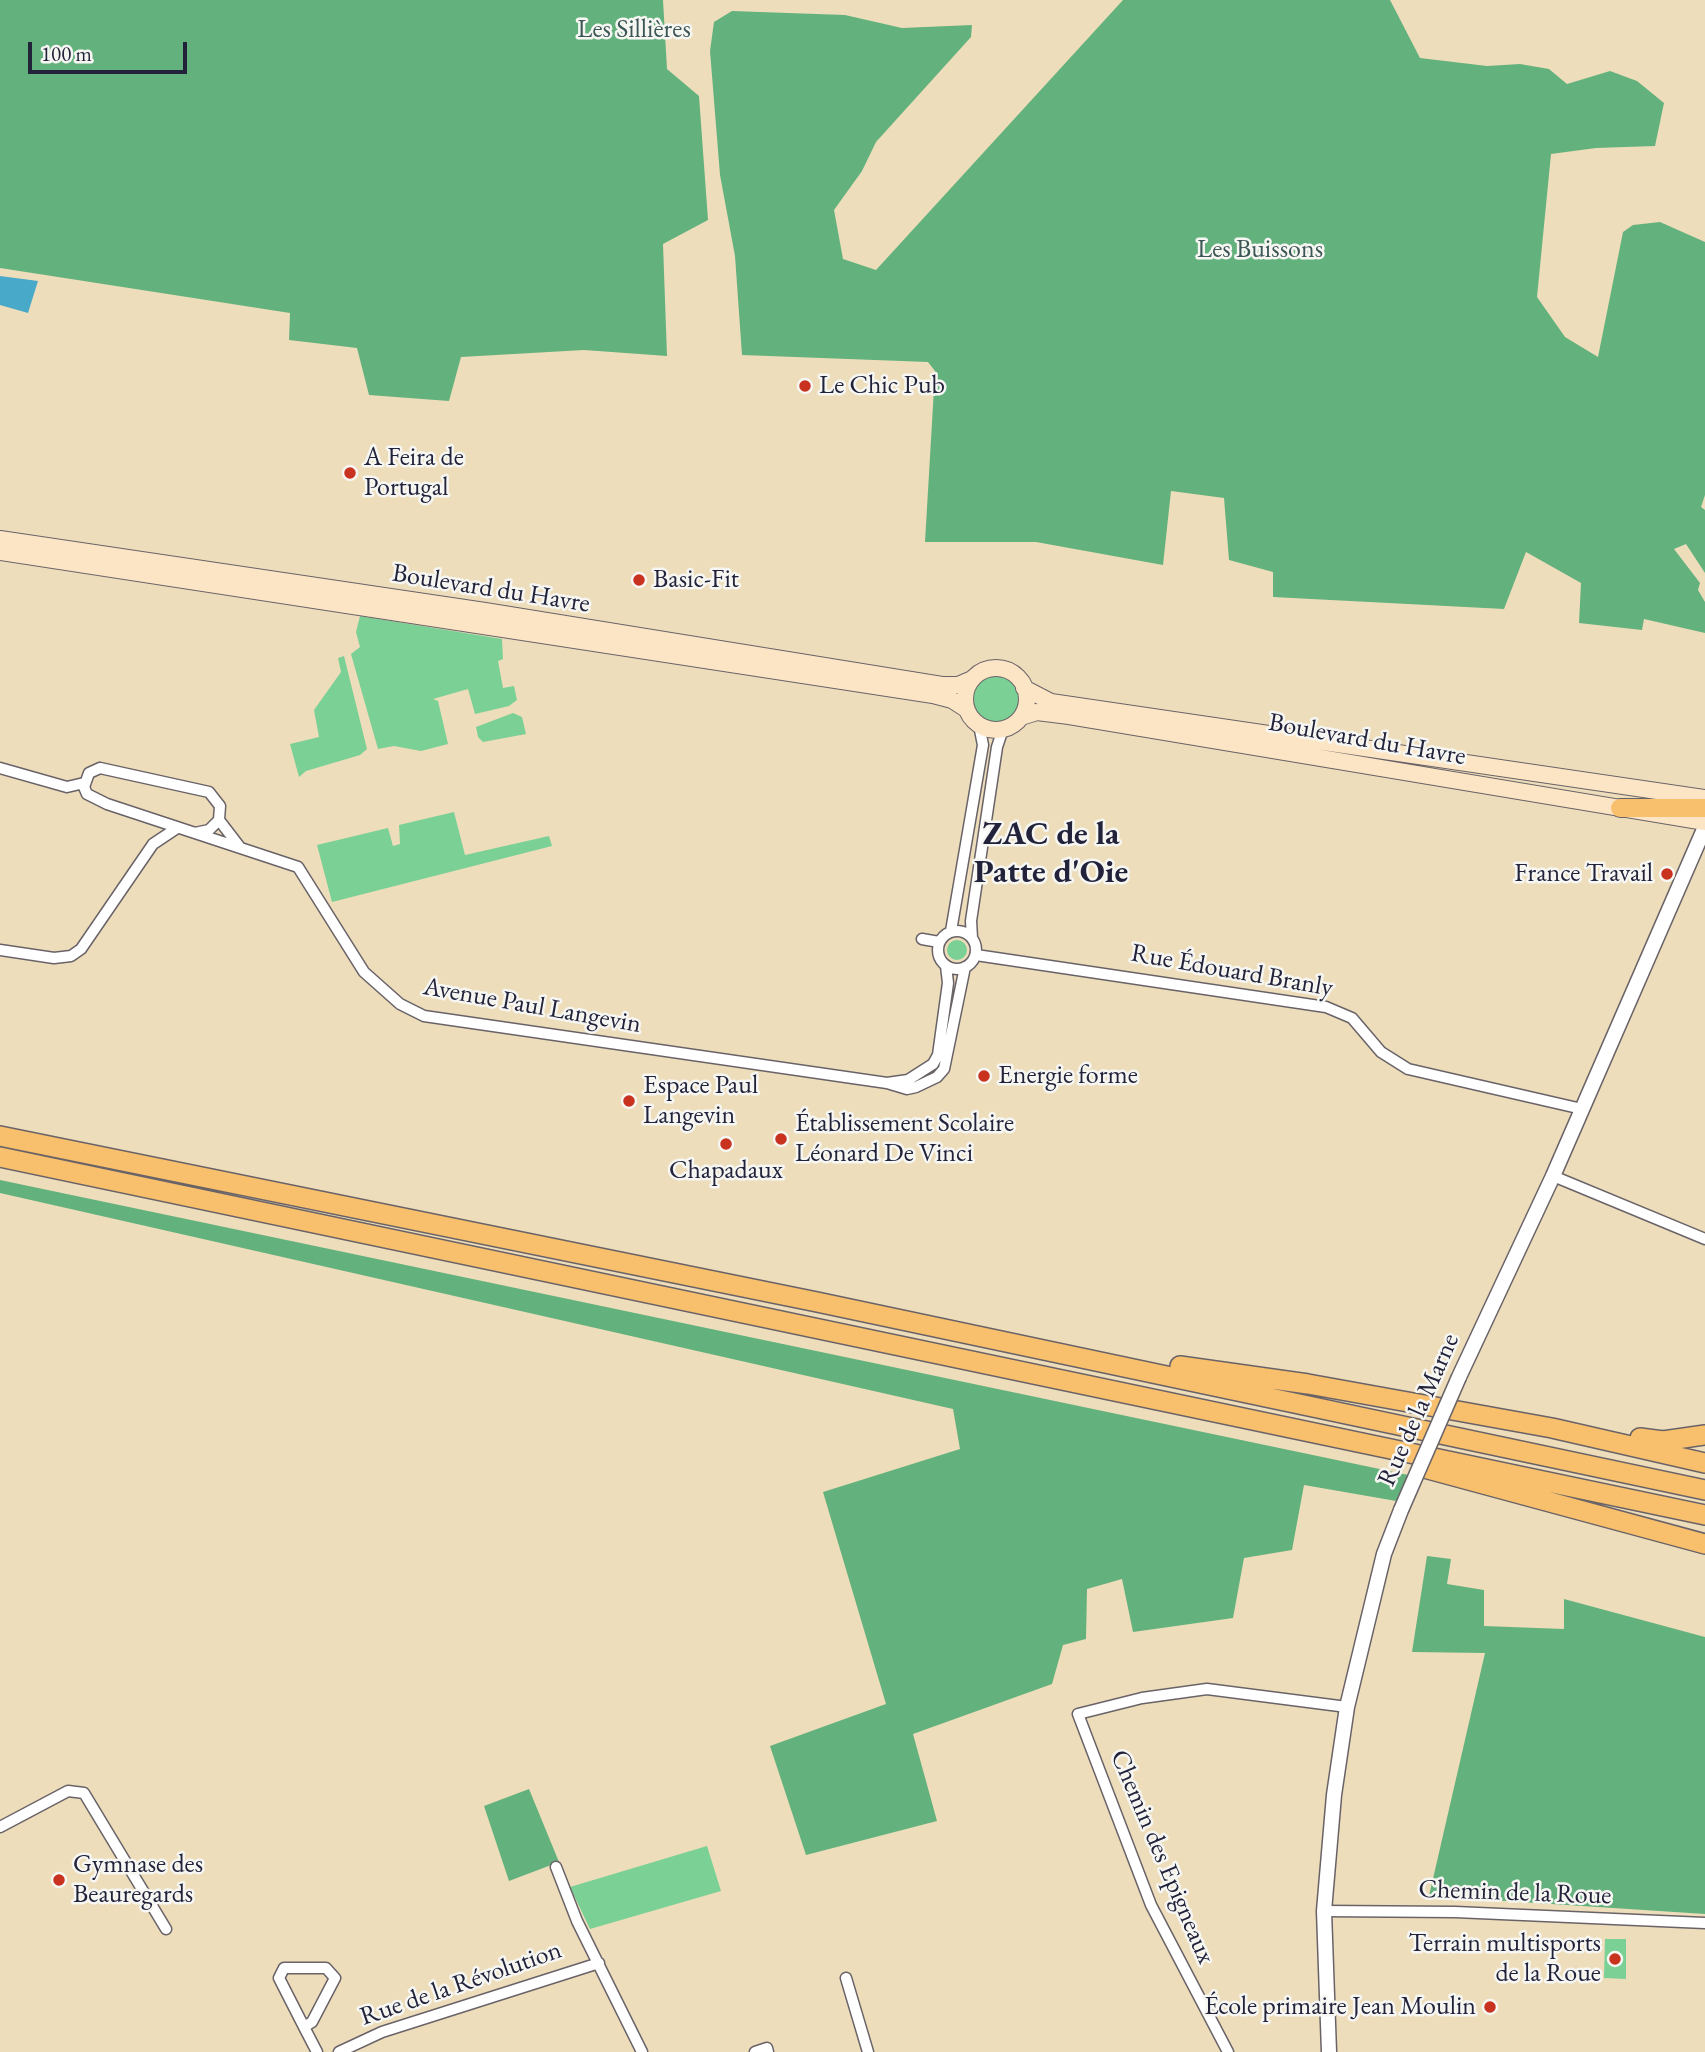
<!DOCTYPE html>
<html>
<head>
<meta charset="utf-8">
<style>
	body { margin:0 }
	#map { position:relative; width:1705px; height:2052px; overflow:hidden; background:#edb; font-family:"EB Garamond",serif }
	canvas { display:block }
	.scale { position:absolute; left:28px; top:42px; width:159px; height:32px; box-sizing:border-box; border:4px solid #22223b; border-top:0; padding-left:9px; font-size:21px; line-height:24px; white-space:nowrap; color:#22223b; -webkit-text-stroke:5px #f6f6f2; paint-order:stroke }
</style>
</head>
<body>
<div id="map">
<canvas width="1705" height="2052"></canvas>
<div class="scale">100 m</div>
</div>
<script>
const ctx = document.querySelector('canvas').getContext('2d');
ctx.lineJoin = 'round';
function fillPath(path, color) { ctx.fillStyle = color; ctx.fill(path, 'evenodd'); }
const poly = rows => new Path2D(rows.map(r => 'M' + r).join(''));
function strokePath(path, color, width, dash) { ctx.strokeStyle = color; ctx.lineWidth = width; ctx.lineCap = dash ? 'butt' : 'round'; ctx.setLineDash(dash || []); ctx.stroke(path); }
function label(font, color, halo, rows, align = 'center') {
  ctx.font = font + ' "EB Garamond",serif'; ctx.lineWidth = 5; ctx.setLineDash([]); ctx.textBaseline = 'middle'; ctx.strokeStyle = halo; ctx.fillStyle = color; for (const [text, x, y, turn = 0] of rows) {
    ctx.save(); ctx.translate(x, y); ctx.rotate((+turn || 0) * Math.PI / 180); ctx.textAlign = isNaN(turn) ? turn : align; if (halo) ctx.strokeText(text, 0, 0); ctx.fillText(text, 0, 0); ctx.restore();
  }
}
fillPath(poly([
	[360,616,502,639,503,659,498,661,503,688,514,686,517,700,509,706,475,714,468,689,433,699,438,701,448,744,421,751,394,746,378,749,351,654,360,647,356,632],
	[344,656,367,749,360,755,306,771,299,777,290,744,319,737,314,710,341,672,338,658],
	'972 699a24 24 0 1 1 48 0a24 24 0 1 1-48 0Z',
	[513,713,522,717,526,734,483,742,478,737,476,727],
	[454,812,465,855,549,836,552,846,332,902,317,845,388,828,393,846,400,844,399,825],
	'947 950a10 10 0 1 1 20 0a10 10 0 1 1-20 0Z',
	[707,1846,721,1891,590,1929,570,1887],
	[1605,1939,1626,1939,1626,1979,1604,1978]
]), '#7ad095');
fillPath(poly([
	[0,0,663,0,667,69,699,96,708,220,663,244,667,356,584,350,461,357,449,401,369,395,357,348,289,340,290,313,0,268],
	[1123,0,1390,0,1420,58,1487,66,1520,64,1549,69,1567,84,1610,71,1637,81,1664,103,1655,146,1596,148,1551,154,1537,297,1565,337,1598,357,1623,232,1633,225,1660,222,1705,242,1705,495,1701,507,1705,510,1705,573,1686,544,1674,549,1700,583,1698,590,1705,602,1705,633,1644,619,1642,630,1579,623,1581,583,1526,552,1504,609,1273,597,1273,572,1229,560,1224,498,1171,491,1163,565,1036,542,925,542,935,371,928,362,742,355,735,256,720,175,710,51,714,22,732,11,845,15,902,28,972,25,971,37,876,142,862,171,834,210,843,259,876,270],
	[0,1180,1413,1476,1402,1502,1304,1485,1292,1550,1244,1558,1233,1618,1133,1632,1122,1579,1087,1589,1086,1639,1063,1645,1052,1684,913,1734,937,1821,806,1855,770,1746,886,1704,823,1492,960,1449,953,1409,0,1193],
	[1427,1556,1451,1559,1447,1584,1484,1590,1484,1626,1564,1629,1564,1599,1705,1637,1705,1914,1429,1896,1485,1653,1412,1652],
	[529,1789,559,1862,509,1881,484,1806]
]), '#63b27e');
fillPath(poly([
	[0,276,38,281,28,313,0,305]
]), '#49a9c8');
const minor = poly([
	[0,768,67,787,84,783],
	[100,768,209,792,220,806,219,820,209,830,195,833,107,804,87,794,84,787,89,773,100,768],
	[219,820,239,846],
	[195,833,298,867,364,972,400,1004,424,1016,887,1083],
	'938 950a19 19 0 1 1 38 0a19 19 0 1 1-38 0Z',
	[951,931,983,745,979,725],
	[972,938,971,921,997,747,1003,729],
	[922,939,939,942],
	[0,950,54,958,71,956,81,949,153,844,177,828],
	[976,955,1326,1007,1352,1018,1381,1052,1408,1069,1582,1109],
	[946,966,948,983,938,1055,933,1064,908,1080,887,1083,907,1089,916,1087,937,1077,944,1069,965,967],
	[1553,1176,1705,1239],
	[0,1827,68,1791,84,1793,166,1929],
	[556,1867,577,1921,642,2052],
	[1324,1911,1455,1912,1705,1923],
	[846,1978,868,2052],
	[304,2027,312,2022,335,1978,326,1968,284,1968,279,1978,304,2027,317,2052],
	[339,2052,382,2032,599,1963],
	[755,2052,767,2048,768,2052],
	[1228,2052,1151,1905,1078,1714,1142,1698,1207,1689,1347,1707]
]);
const tertiary = poly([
	[1459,1377,1553,1176,1705,827],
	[1329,2052,1324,1911,1334,1795,1347,1707,1384,1554,1401,1510]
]);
const secondary = poly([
	[0,539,485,611,942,685,958,685,972,679],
	[0,552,933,695,952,700,966,709],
	'965 699a31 31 0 1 1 62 0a31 31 0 1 1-62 0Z',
	[1024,688,1051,702,1705,798],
	[1021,717,1037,712,1069,716,1705,822]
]);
const primary = poly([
	[1620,808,1705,808]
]);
const motorway = poly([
	[0,1136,817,1302,1705,1490],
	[0,1157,1705,1515],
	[1180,1366,1308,1384,1552,1428,1705,1463],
	[1640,1438,1663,1441,1705,1435],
	[1428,1469,1705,1544]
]);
strokePath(minor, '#696368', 13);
strokePath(tertiary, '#696368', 17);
strokePath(secondary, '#696368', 18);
strokePath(primary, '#696368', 20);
strokePath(motorway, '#696368', 22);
strokePath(minor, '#fff', 10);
strokePath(tertiary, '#fff', 14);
strokePath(secondary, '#fce5c4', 16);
strokePath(primary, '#f8bf6c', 18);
strokePath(motorway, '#f8bf6c', 19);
const tertiaryBridge = poly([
	[1401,1510,1459,1377]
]);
strokePath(tertiaryBridge, '#696368', 17, []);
strokePath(tertiaryBridge, '#fff', 14);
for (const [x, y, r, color] of [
	[805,386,7,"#c8321e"],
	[350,473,7,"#c8321e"],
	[639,580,7,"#c8321e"],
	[1667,874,7,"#c8321e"],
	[984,1076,7,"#c8321e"],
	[629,1101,7,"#c8321e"],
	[781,1139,7,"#c8321e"],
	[726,1144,7,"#c8321e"],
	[59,1880,7,"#c8321e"],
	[1615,1959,7,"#c8321e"],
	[1490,2007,7,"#c8321e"]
]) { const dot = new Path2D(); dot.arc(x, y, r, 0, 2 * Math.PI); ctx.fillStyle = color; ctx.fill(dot); strokePath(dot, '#f6f6f2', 2.5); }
label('26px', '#3c5656', '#f6f6f2', [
	["Les Sillières",634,30],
	["Les Buissons",1260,250]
]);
label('26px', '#22223b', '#f6f6f2', [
	["Le Chic Pub",819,386],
	["A Feira de",364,458],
	["Portugal",364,488],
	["Basic-Fit",653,580],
	["France Travail",1653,874,"right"],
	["Energie forme",998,1076],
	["Espace Paul",643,1086],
	["Langevin",643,1116],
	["Établissement Scolaire",795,1124],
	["Léonard De Vinci",795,1154],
	["Chapadaux",726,1171,"center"],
	["Gymnase des",73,1865],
	["Beauregards",73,1895],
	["Terrain multisports",1601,1944,"right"],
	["de la Roue",1601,1974,"right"],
	["École primaire Jean Moulin",1476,2007,"right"]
], 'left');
label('26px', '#22223b', '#f6f6f2', [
	["Boulevard du Havre",491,589,9],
	["Boulevard du Havre",1367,740,10],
	["Rue Édouard Branly",1232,971,10],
	["Avenue Paul Langevin",532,1006,10],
	["Rue de la Marne",1419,1410,-66],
	["Chemin des Epigneaux",1162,1857,67],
	["Chemin de la Roue",1515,1893,2],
	["Rue de la Révolution",461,1984,-19]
]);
label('bold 33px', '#22223b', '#f6f6f2', [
	["ZAC de la",1051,835],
	["Patte d'Oie",1051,873]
]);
</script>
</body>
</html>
